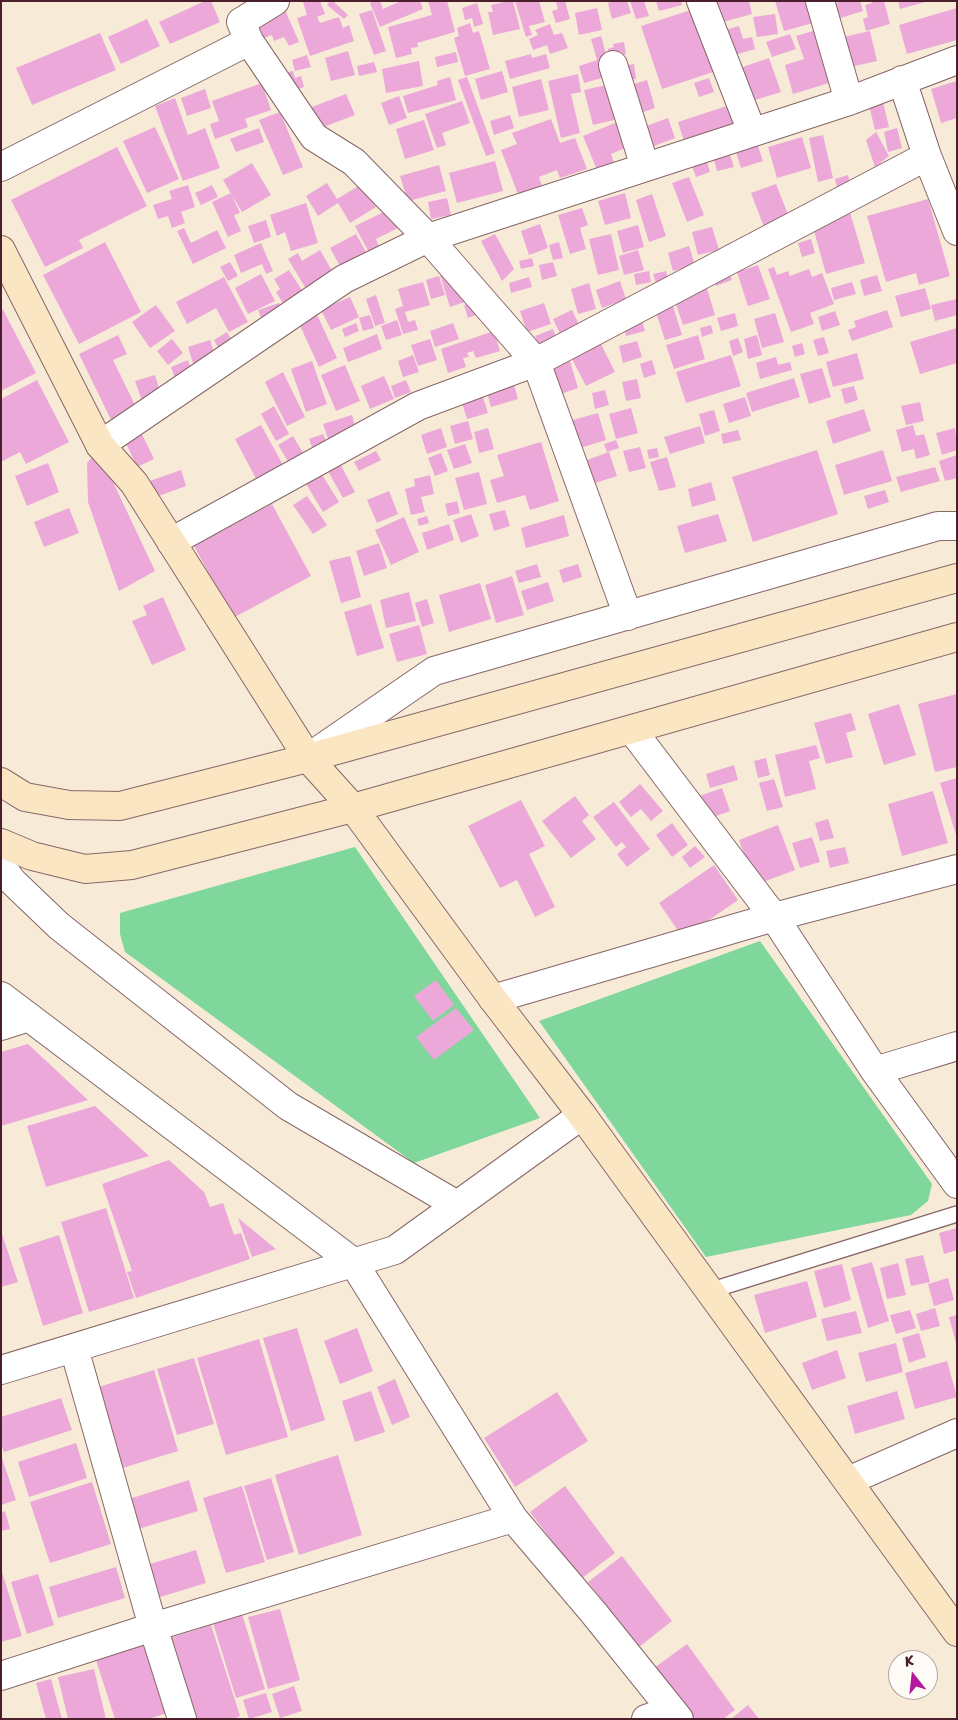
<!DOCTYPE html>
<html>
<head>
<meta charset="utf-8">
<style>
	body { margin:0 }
	#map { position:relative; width:958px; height:1720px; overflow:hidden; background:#f7ebd8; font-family:Sriracha,sans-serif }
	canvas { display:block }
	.frame { position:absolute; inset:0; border:2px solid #4a1f2b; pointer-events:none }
	.north { position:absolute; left:888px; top:1650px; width:50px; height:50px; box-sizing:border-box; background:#fdfcf7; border:1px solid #b5a4a5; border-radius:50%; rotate:344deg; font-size:14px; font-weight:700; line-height:20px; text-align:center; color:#4a1f2b }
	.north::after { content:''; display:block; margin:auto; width:18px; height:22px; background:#b5179e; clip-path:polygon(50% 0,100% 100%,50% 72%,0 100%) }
</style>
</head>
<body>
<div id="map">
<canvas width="958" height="1720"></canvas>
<div class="frame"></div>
<div class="north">K</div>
</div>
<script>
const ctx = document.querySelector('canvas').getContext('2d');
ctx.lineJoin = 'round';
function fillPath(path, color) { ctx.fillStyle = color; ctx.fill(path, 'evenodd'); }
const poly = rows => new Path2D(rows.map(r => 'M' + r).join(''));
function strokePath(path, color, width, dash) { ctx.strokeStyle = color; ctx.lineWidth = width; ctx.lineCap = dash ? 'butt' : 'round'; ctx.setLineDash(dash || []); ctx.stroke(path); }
fillPath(poly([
	[355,847,540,1118,414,1163,125,952,120,934,120,913],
	[760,941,932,1184,928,1201,911,1215,706,1257,539,1021]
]), '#80d79c');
fillPath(poly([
	[205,1,211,1,220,22,170,44,159,22],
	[305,1,320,1,325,14,317,17,320,23,339,17,343,28,349,25,354,41,310,56,297,18,307,15,303,2],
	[330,1,333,1,348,15,344,19,327,5],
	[375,1,380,1,383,9,401,1,420,1,423,9,380,27,370,3],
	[428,1,447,1,455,32,417,43,418,47,411,48,412,54,396,58,388,27,432,15],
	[508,1,513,1,520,29,493,35,488,12,493,12,491,5],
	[515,1,539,1,545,22,529,26,532,35,526,37],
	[565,1,570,19,556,23,552,11,558,9,556,2],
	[614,1,627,1,631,13,612,19,608,3],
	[630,1,644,1,649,16,636,19],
	[656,1,681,1,682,5,659,11],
	[709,1,749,1,752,14,716,24],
	[775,1,814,1,820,21,784,31],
	[843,1,860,1,863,11,831,21,826,6],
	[872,1,884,1,890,24,866,31,863,19,868,17,865,5,872,3],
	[898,1,925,1,925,2,900,9],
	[282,3,299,42,289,46,284,37,274,41,272,35,264,38,253,16],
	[477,3,483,24,474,27,472,18,465,20,462,8],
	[597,8,602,30,579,35,575,13],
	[957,8,957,40,907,54,899,25],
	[694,9,716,71,662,89,641,26],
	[372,10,386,51,374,55,359,14],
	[775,14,778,34,757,37,753,17],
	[147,19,160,46,121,64,108,37],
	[470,23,473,33,479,31,490,69,465,76,454,38,459,36,457,28],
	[550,24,554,35,562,33,568,48,550,54,547,45,533,50,529,39,538,35,535,30],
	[739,26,743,39,752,37,755,49,725,58,718,32],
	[823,28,839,80,793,94,785,65,804,59,796,36],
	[870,31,877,61,846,68,839,38],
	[100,33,116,70,32,105,16,68],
	[790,34,796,49,772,57,766,42],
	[601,36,612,75,584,83,579,66,597,60,591,39],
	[624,42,626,54,610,58,608,49,614,47,613,44],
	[348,51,355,75,331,81,325,58],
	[456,52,458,62,437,67,435,57],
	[531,54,532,58,546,54,550,68,510,79,505,61],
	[307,55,311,67,295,71,292,60],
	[769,58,781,92,742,104,731,71],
	[419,61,423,86,386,93,382,69],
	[374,62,377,72,359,76,357,66],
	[634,64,636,79,623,81,621,66],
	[293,71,295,78,301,76,304,87,290,92,284,73],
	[502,71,508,92,481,100,475,79],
	[578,74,581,92,571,94,580,133,561,138,548,81],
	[450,77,456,100,408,113,403,96,438,85,437,81],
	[467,77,495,153,486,156,458,80],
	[709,78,714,92,699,97,694,83],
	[541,79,549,110,519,117,512,87],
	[647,80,655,108,635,115,627,86],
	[957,81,957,118,941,123,931,89],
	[262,83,271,110,245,119,248,127,215,139,210,124,219,121,212,101],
	[615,83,623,118,593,125,584,90],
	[205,89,211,108,187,116,181,98],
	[346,94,355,115,321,128,312,107],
	[399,96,407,118,389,125,381,103],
	[175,98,188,135,205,128,220,168,183,181,155,106],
	[462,101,470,123,442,133,446,145,437,148,425,114],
	[883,102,889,127,875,130,869,105],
	[733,104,740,124,684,141,678,122],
	[280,112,303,167,283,175,259,120],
	[510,115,514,128,494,135,490,121],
	[668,118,675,138,654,146,646,126],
	[551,119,560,143,575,138,587,169,560,178,557,170,539,177,542,186,518,194,501,150,517,144,512,133],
	[424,120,434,150,405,159,396,129],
	[620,121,630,146,611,154,614,163,597,170,583,136],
	[155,127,179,179,147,193,123,141],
	[259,128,264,142,236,152,230,139],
	[897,128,902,148,888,152,884,132],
	[876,132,889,156,875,167,866,140],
	[823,135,833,178,818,182,809,138],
	[802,137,811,168,777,178,768,147],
	[757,143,763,161,741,168,735,149],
	[117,147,147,206,79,240,83,248,45,267,11,200],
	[729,152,734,167,717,171,713,156],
	[706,158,710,172,696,177,691,163],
	[495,161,503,191,457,203,449,173],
	[252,163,271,195,242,212,223,180],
	[439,165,446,191,408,201,400,176],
	[848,175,850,183,837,187,835,179],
	[689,177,704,215,687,222,672,183],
	[327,183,337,199,362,184,376,207,350,223,338,203,318,216,306,196],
	[776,184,789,217,764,227,751,193],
	[188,185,195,207,181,212,185,223,172,228,168,216,158,219,153,205,172,199,169,191],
	[212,185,218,197,201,205,195,193],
	[231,193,240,213,234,215,241,231,228,237,212,202],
	[625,193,631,218,605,225,598,201],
	[652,194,666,236,649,242,636,200],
	[447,198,451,215,431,219,428,202],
	[928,199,950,276,919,285,916,273,886,282,867,216],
	[306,203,318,243,291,251,285,232,277,236,270,215],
	[392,208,402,226,376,239,379,246,368,251,355,226],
	[582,208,588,225,580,228,586,249,570,254,558,215],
	[849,209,865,263,826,274,811,220],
	[266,220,271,237,254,243,248,226],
	[540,224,548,248,529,255,521,231],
	[638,225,644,247,623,253,617,231],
	[712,227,719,250,698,255,692,232],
	[184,228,191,243,217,230,226,248,193,264,177,231],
	[356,234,371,261,345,275,330,248],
	[495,234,514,269,502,281,481,241],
	[611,234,619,270,598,275,589,239],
	[811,239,815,253,802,257,798,243],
	[105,242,141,312,79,344,43,275],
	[559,242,563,258,553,260,549,245],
	[261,243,273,271,266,274,262,264,241,273,234,255],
	[689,246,695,265,673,271,668,253],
	[320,250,335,276,308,292,288,259,298,253,302,261],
	[638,250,644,270,624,275,619,256],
	[532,258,534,266,521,269,519,261],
	[230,262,238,276,228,281,220,267],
	[553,262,557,276,542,280,539,265],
	[758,265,770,299,748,306,737,272],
	[774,267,777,275,788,271,790,276,809,269,812,277,822,273,834,304,810,313,814,324,791,332,768,269],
	[461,268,471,300,450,307,440,275],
	[728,269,732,280,716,286,712,274],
	[289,270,305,295,286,308,276,292,280,289,274,279],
	[649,271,651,282,636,285,634,274],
	[666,271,669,283,657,286,653,274],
	[261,274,275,301,248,314,235,288],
	[877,275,882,291,864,296,860,280],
	[439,276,445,295,431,299,426,280],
	[224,277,248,322,229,332,216,308,187,324,176,302],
	[529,277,532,287,511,293,509,283],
	[620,281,626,299,602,308,596,290],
	[423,282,430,305,405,312,408,322,415,320,418,330,403,334,395,309,403,306,398,289],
	[705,282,715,315,683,325,672,293],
	[852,282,856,294,834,300,831,288],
	[589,283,596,309,578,314,571,289],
	[925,288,931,309,901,317,895,296],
	[376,295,385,323,375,326,366,299],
	[350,297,359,317,331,330,321,310],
	[957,299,957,315,935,321,931,305],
	[477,301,481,313,468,318,464,305],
	[279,303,284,318,264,325,258,310],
	[544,303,551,324,527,332,520,311],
	[156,305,175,331,150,348,132,322],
	[1,306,36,373,1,391],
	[673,306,682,335,665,340,656,312],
	[314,308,337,358,319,367,296,317],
	[572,310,583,333,564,342,553,319],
	[887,310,893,327,852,341,848,330,856,327,854,321],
	[835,311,840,325,822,331,818,317],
	[735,313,738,326,721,331,717,318],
	[775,313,784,342,762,348,754,319],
	[370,315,374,328,363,331,359,318],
	[641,318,645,331,626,336,623,323],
	[397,320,402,335,386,340,381,326],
	[356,323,359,331,345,337,342,329],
	[453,323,459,339,435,347,430,331],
	[711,325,713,333,702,337,700,328],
	[957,328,957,363,920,374,910,342],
	[553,329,560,346,542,353,535,336],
	[494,331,500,351,476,358,473,351,467,353,469,357,463,358,466,367,448,373,441,349],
	[227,332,235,346,221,353,214,340],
	[377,334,382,349,348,362,343,348],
	[118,335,127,354,113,360,138,411,113,424,79,354],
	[698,335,705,359,674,369,666,345],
	[757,335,762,355,748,359,744,339],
	[824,337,829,353,818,356,813,340],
	[738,338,743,352,733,356,729,341],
	[172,339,183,353,168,365,157,351],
	[430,339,437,360,418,366,411,345],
	[210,340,215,356,193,363,188,347],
	[637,341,642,357,623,363,619,346],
	[802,343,805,354,795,357,792,346],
	[601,344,615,372,586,386,572,359],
	[857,353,864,379,833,387,826,362],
	[413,355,419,372,403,377,398,361],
	[731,355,741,386,686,403,676,372],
	[776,357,778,365,790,362,792,370,760,379,756,363],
	[188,360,194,378,177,384,171,367],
	[652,360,656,374,644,378,640,364],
	[312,361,327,404,306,412,291,369],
	[570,361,578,388,558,395,550,367],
	[345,365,360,401,336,411,321,375],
	[822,368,831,397,809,404,800,374],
	[283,372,305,417,287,426,265,382],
	[155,375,161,395,142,401,135,381],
	[384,376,394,399,370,409,361,386],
	[794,378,800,397,752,412,746,393],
	[637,379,641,398,626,401,622,382],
	[37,380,69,442,26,464,20,452,1,462,1,399],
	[406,380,411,392,395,398,391,386],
	[513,381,518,399,491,407,486,389],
	[854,386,858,400,845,404,841,389],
	[605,390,609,405,595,409,592,393],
	[481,391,488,413,467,419,460,397],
	[745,397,751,416,729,423,723,404],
	[920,402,924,421,906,425,901,406],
	[274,406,289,434,276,441,261,414],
	[631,408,638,433,616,439,609,414],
	[864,409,871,431,833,444,826,421],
	[714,410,720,431,705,436,699,414],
	[598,413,606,440,577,449,569,421],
	[352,415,357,432,329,441,323,424],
	[468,421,473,439,455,444,450,426],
	[261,425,288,474,261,488,235,439],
	[913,425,916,436,924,434,930,455,916,459,914,449,902,452,896,430],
	[700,426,705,443,670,454,664,437],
	[441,428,447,447,427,454,421,435],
	[488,428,494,449,479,453,474,432],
	[955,428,957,450,942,455,936,433],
	[738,430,741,440,723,444,721,434],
	[141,432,154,459,137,467,124,439],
	[323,434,331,452,316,458,309,439],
	[293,436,309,463,294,471,278,445],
	[616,440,619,448,607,452,604,444],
	[541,442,559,501,530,510,525,495,497,503,490,480,504,476,497,455],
	[465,444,472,463,454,469,447,450],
	[640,447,646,468,629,472,623,451],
	[657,448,659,457,649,459,647,450],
	[98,450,155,571,119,591,88,502,87,463],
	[817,450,838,514,753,542,732,477],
	[883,450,892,481,844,495,835,465],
	[376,451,381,460,359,471,354,462],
	[609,452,617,476,592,484,584,461],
	[441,453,448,471,435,476,428,458],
	[957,455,957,478,945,481,939,461],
	[667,457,676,487,659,491,650,462],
	[337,458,355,492,343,498,324,464],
	[48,463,59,492,27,506,15,476],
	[935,467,940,481,901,492,896,477],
	[181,470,186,486,156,497,150,481],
	[319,470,339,502,323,512,303,479],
	[479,472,487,504,464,510,455,478],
	[430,475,434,494,421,497,425,512,411,515,405,489,415,486,414,479],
	[711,482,716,500,692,507,688,489],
	[885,490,889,502,868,509,864,496],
	[389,491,398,514,377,523,367,500],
	[307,496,327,525,313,534,293,505],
	[457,501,460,513,448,516,445,504],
	[272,504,311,576,233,618,194,546],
	[69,508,79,533,44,547,34,522],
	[505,510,510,526,494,531,489,514],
	[471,514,479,536,461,543,453,520],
	[718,514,727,541,685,553,677,526],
	[564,515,569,536,526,548,521,528],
	[427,516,429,523,419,526,417,519],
	[404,517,419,552,391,565,375,530],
	[449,524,454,540,427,550,422,533],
	[379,543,387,568,364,576,356,551],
	[350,556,361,597,341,603,329,561],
	[537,564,541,577,519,583,515,571],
	[578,564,582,577,563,583,559,570],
	[512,576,524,615,496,623,485,585],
	[548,582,554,601,527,610,521,591],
	[480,583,491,619,449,632,439,595],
	[409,592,416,621,386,628,380,600],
	[163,597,186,650,152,665,132,621,147,615,143,606],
	[427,599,434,623,422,627,415,603],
	[371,604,384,648,357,656,344,612],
	[419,625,427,654,397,662,389,634],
	[957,694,957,767,935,772,918,704],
	[899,704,916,755,884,765,868,714],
	[851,713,856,730,846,733,853,757,826,764,814,723],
	[816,745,820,758,809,761,816,789,785,797,775,755],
	[766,758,770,775,758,778,754,761],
	[734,765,738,780,710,788,706,774],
	[957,778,957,835,956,835,940,783],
	[774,779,783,807,767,811,759,783],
	[640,784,663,811,651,821,641,809,631,817,619,802],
	[722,788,730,811,705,820,697,797],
	[933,791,948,843,902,856,888,804],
	[575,796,589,815,582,821,596,839,571,858,542,821],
	[521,800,545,846,529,854,555,907,535,917,517,880,500,888,468,826],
	[614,802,650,849,627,867,617,854,626,847,622,842,616,847,593,817],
	[828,819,834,838,820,841,815,823],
	[672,823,688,845,672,857,656,835],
	[778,825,795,870,755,885,739,840],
	[812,837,820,862,800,868,792,843],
	[695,846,705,857,690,868,682,857],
	[845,847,849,863,830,868,826,851],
	[714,865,738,900,683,938,659,903],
	[436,980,454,1005,433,1021,414,996],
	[456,1008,474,1030,434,1060,416,1037],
	[28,1044,88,1100,1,1126,1,1052],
	[95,1106,149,1156,46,1187,27,1126],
	[169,1160,204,1192,210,1207,223,1203,234,1235,241,1233,250,1259,136,1298,127,1272,132,1271,102,1184],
	[106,1208,134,1298,89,1312,61,1222],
	[238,1218,276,1249,252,1257],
	[957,1228,957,1250,944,1254,939,1233],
	[1,1231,18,1282,1,1287],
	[59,1235,83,1313,43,1326,19,1248],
	[923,1255,930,1282,911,1286,905,1259],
	[872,1262,889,1321,868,1328,851,1268],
	[898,1263,906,1295,887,1299,880,1268],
	[842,1264,851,1300,824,1308,814,1271],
	[948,1278,954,1300,934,1306,928,1284],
	[807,1281,817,1317,765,1333,754,1295],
	[935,1308,940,1326,921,1331,916,1314],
	[910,1310,916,1328,896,1334,890,1315],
	[856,1311,862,1333,827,1341,821,1319],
	[957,1315,957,1343,956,1343,949,1317],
	[297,1328,325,1420,291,1431,263,1338],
	[357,1328,373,1371,340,1384,324,1341],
	[919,1333,926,1357,909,1363,902,1338],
	[259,1339,288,1437,226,1455,197,1358],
	[896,1343,903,1372,866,1382,858,1353],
	[837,1350,846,1378,812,1390,802,1363],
	[194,1358,214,1424,177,1435,157,1369],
	[947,1361,957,1397,915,1409,905,1373],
	[154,1370,178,1451,116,1470,92,1389],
	[395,1379,410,1417,392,1425,377,1387],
	[371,1391,385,1432,355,1442,342,1401],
	[897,1391,905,1419,855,1434,847,1406],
	[557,1392,588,1441,515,1487,484,1438],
	[61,1398,72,1430,4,1452,1,1443,1,1417],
	[76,1443,87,1478,29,1497,18,1462],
	[1,1455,16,1500,1,1505],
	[338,1455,362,1535,299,1555,275,1475],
	[271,1478,294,1552,267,1560,244,1486],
	[189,1480,198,1511,138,1529,129,1499],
	[92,1482,111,1544,50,1563,30,1502],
	[242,1486,265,1562,226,1573,203,1498],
	[565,1486,615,1553,581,1579,530,1512],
	[5,1511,10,1529,1,1531,1,1513],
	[196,1550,206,1583,160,1597,150,1564],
	[622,1556,672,1621,639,1647,588,1582],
	[116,1567,125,1598,58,1618,49,1587],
	[1,1569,22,1636,1,1642],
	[38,1574,54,1625,27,1634,11,1582],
	[280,1609,300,1680,268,1689,248,1617],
	[242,1614,265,1689,236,1698,213,1623],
	[211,1625,240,1716,233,1719,196,1719,170,1638],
	[144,1639,167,1713,149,1719,115,1719,94,1654],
	[687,1644,735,1710,723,1719,691,1719,654,1668],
	[94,1669,106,1719,68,1719,58,1677],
	[51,1679,62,1719,46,1719,36,1683],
	[294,1686,302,1711,280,1718,272,1694],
	[266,1693,272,1712,249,1719,243,1700],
	[748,1705,759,1719,731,1719]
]), '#eba8d8');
const lane = poly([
	[709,1291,957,1214]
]);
const street = poly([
	[275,1,241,22,249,41,314,137,354,162,428,238,536,362,628,616],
	[701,1,752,132],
	[820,1,849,101],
	[613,65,645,167],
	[902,80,927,156,957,231],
	[1,167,249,41],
	[100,445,344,279,428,238,849,101,957,60],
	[171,542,418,406,536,362,927,156],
	[632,730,774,917,875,1071,957,1184],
	[312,755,434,671,938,526,957,526],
	[1,866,12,881,59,926,288,1106,457,1205],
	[1,996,353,1262,513,1518,593,1612,679,1719],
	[493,999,774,917,957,869],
	[1,1026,29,1017],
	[875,1071,957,1046],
	[74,1348,153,1627,182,1719],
	[1,1370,395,1250,582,1115],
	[848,1481,957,1433],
	[1,1676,153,1627,513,1518],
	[646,1719,672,1710]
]);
const secondary = poly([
	[1,250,100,445,134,483,308,758,353,808,493,999,582,1115,957,1632],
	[1,782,25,797,69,805,120,806,308,758,957,578],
	[1,843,32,856,85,869,132,865,353,808,957,637]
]);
strokePath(lane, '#876668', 18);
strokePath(street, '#876668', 30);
strokePath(secondary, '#876668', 30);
strokePath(lane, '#fff', 15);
strokePath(street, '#fff', 28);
strokePath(secondary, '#fbe6c4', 28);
</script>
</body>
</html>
